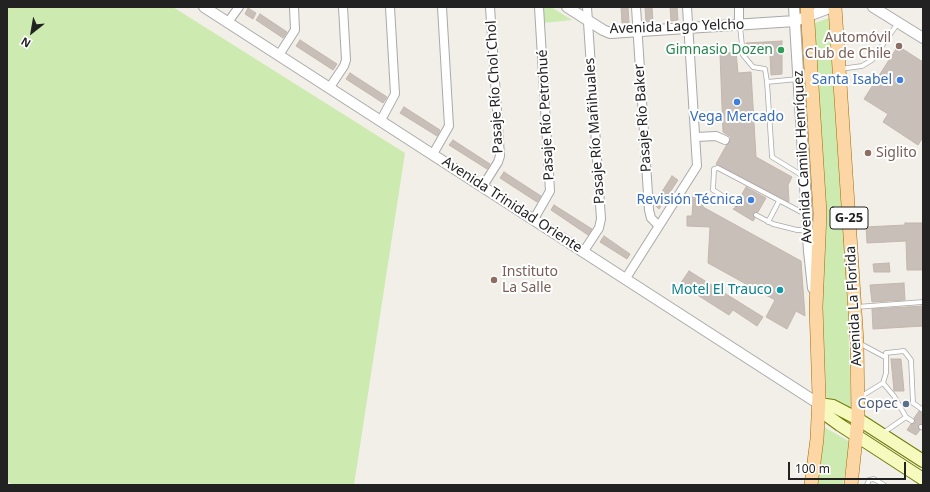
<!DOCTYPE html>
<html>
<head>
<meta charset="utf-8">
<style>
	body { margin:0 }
	#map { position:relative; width:930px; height:492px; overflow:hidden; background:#f2efe9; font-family:"Noto Sans",sans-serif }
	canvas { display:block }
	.frame { position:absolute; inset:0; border:8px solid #222; pointer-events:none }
	.north { position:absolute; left:12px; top:12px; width:40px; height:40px; -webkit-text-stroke:3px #fff; paint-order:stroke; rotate:211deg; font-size:11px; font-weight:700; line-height:16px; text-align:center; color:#222 }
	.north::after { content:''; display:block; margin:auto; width:14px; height:18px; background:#222; clip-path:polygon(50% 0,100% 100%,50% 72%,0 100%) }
	.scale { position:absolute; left:788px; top:462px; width:118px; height:18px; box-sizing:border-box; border:2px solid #222; border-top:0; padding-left:5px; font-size:12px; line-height:14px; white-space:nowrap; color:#222; -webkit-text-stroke:3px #fff; paint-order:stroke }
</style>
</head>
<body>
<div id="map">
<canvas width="930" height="492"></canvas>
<div class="frame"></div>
<div class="north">N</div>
<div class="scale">100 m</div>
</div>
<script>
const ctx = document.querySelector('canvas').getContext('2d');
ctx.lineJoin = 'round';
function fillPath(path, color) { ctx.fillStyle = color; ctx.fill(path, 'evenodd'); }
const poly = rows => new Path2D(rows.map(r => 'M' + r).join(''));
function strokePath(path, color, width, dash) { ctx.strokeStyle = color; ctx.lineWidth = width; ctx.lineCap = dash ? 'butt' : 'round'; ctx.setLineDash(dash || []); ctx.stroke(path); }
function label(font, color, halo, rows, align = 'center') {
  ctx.font = font + ' "Noto Sans",sans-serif'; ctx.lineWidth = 4; ctx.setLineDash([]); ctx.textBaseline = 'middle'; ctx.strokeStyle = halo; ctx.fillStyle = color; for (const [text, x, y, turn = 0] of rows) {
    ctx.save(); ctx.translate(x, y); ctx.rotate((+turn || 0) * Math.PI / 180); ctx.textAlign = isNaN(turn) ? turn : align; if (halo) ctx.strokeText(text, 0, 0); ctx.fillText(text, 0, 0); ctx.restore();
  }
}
fillPath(poly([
	[7,7,173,7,405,153,354,485,13,485,7,481],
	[541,7,551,7,572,20,543,23],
	[829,18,847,285,851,411,826,397,812,24],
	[824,427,850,442,843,485,817,485]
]), '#cdebb0');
const building = poly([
	[621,7,628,7,629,23,622,23,621,7],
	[645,7,652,7,653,21,646,22,645,7],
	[670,7,677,7,678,20,671,21,670,7],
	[248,8,256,13,253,19,245,14,248,8],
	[260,14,287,32,283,38,256,20,260,14],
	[300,40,337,64,333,70,296,46,300,40],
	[782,41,782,74,771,75,770,54,749,55,749,50,746,50,746,43,782,41],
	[898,46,923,62,923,137,918,145,883,122,888,114,864,99,898,46],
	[736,52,738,73,751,72,756,157,792,177,788,185,789,202,716,164,731,137,723,132,720,54,736,52],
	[350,73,387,97,383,103,346,79,350,73],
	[404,107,440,130,437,136,400,113,404,107],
	[453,140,490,164,487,169,449,145,453,140],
	[504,172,541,196,537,202,500,178,504,172],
	[672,176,678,180,659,209,654,204,672,176],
	[746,187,766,198,758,212,753,213,755,218,753,221,733,209,739,205,738,201,746,187],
	[691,197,703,197,703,207,801,261,805,316,796,311,787,329,766,317,775,300,708,263,710,227,687,226,687,216,692,216,693,203,691,203,691,197],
	[554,205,592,229,588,235,551,210,554,205],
	[905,223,923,223,923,270,907,270,906,241,867,243,866,227,905,225,905,223],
	[604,236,630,254,627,259,600,242,604,236],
	[889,263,890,272,874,272,873,264,889,263],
	[689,271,763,317,757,326,733,310,729,315,680,284,689,271],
	[904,283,905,300,872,302,870,285,904,283],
	[923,306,923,326,873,329,872,309,923,306],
	[891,359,901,359,904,391,894,391,891,359],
	[919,411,923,413,923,424,918,425,920,430,916,435,907,430,911,424,915,423,914,418,919,411]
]);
fillPath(building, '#c7bfb8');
strokePath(building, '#c4b6ab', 1);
const service = poly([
	[740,26,743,55,753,67,765,69,767,82],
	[840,69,862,66,872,60,898,23],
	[798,79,767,82,772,157,803,176],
	[736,204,713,190,714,169,718,168,805,214],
	[756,215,773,224,797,230,807,230],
	[768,222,779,201],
	[856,307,923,302],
	[859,343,885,357],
	[860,397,883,383],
	[912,421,906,417,894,396,883,383,886,373,886,353,904,351,911,360,913,403,923,410],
	[921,427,923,428],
	[883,433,906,417],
	[867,485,869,480,874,479,884,485]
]);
const minor = poly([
	[636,7,649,210,651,218,659,226],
	[739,7,739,25],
	[228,22,239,7],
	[279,55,295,30,294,7],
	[330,87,344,66,346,60,343,7],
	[381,120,395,94,390,7],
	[696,137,716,136,725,140],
	[433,154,449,126,442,7],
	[483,186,498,162,500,156,490,7],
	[534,219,550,191,539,7],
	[584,251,599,228,601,219,587,7],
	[626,278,697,166,687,7]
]);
const tertiary = poly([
	[204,7,819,404],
	[567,7,603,30,610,33,795,21,832,7],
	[794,7,809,251,813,288],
	[873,7,923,38]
]);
const secondary = poly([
	[819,404,829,417,840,425,923,479],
	[819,404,833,406,858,419,923,461]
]);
const primary = poly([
	[807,7,820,213,816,307,819,396,817,439,811,485],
	[835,7,857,342,858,419,851,485]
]);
strokePath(service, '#a9a9a9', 5.5);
strokePath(minor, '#a9a9a9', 10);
strokePath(tertiary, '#a9a9a9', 12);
strokePath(secondary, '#707d05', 14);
strokePath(primary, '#a06b00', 14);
strokePath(service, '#fff', 4);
strokePath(minor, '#fff', 8);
strokePath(tertiary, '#fff', 10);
strokePath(secondary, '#f7fabf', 12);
strokePath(primary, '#fcd6a4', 13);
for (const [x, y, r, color] of [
	[899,46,4,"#8d6e63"],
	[781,50,4,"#2e9e5b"],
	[900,80,4,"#3f7fe0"],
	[737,102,4,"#3f7fe0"],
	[868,153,4,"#8d6e63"],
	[751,200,4,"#3f7fe0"],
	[494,280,4,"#8d6e63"],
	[780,290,4,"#0f9aa8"],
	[906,404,4,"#5c6f8a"]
]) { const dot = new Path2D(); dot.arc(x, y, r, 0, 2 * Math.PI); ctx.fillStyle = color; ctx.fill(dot); strokePath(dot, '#fff', 1.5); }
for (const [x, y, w] of [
	[849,218,38]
]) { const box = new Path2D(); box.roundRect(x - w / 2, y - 11, w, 22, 3); ctx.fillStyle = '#fff'; ctx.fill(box); strokePath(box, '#222', 1); }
label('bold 13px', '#222', null, [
	["G-25",849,218]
]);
label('14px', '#222', '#fff', [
	["Avenida Lago Yelcho",677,27,-2],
	["Pasaje Río Chol Chol",495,87,-93],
	["Pasaje Río Petrohué",546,115,-93],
	["Pasaje Río Baker",643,118,-94],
	["Pasaje Río Mañihuales",595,131,-94],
	["Avenida Camilo Henríquez",803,157,-93],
	["Avenida Trinidad Oriente",512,205,33],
	["Avenida La Florida",854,306,-93]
]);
label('14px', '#785e54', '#fff', [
	["Automóvil",891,38,"right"],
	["Club de Chile",891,54,"right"],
	["Siglito",876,153],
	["Instituto",502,272],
	["La Salle",502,288]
], 'left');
label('14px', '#27864d', '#fff', [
	["Gimnasio Dozen",773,50]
], 'right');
label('14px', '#366cbe', '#fff', [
	["Santa Isabel",892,80],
	["Vega Mercado",737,117,"center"],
	["Revisión Técnica",743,200]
], 'right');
label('14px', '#0d838f', '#fff', [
	["Motel El Trauco",772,290]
], 'right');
label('14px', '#4e5e75', '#fff', [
	["Copec",898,404]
], 'right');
</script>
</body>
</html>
